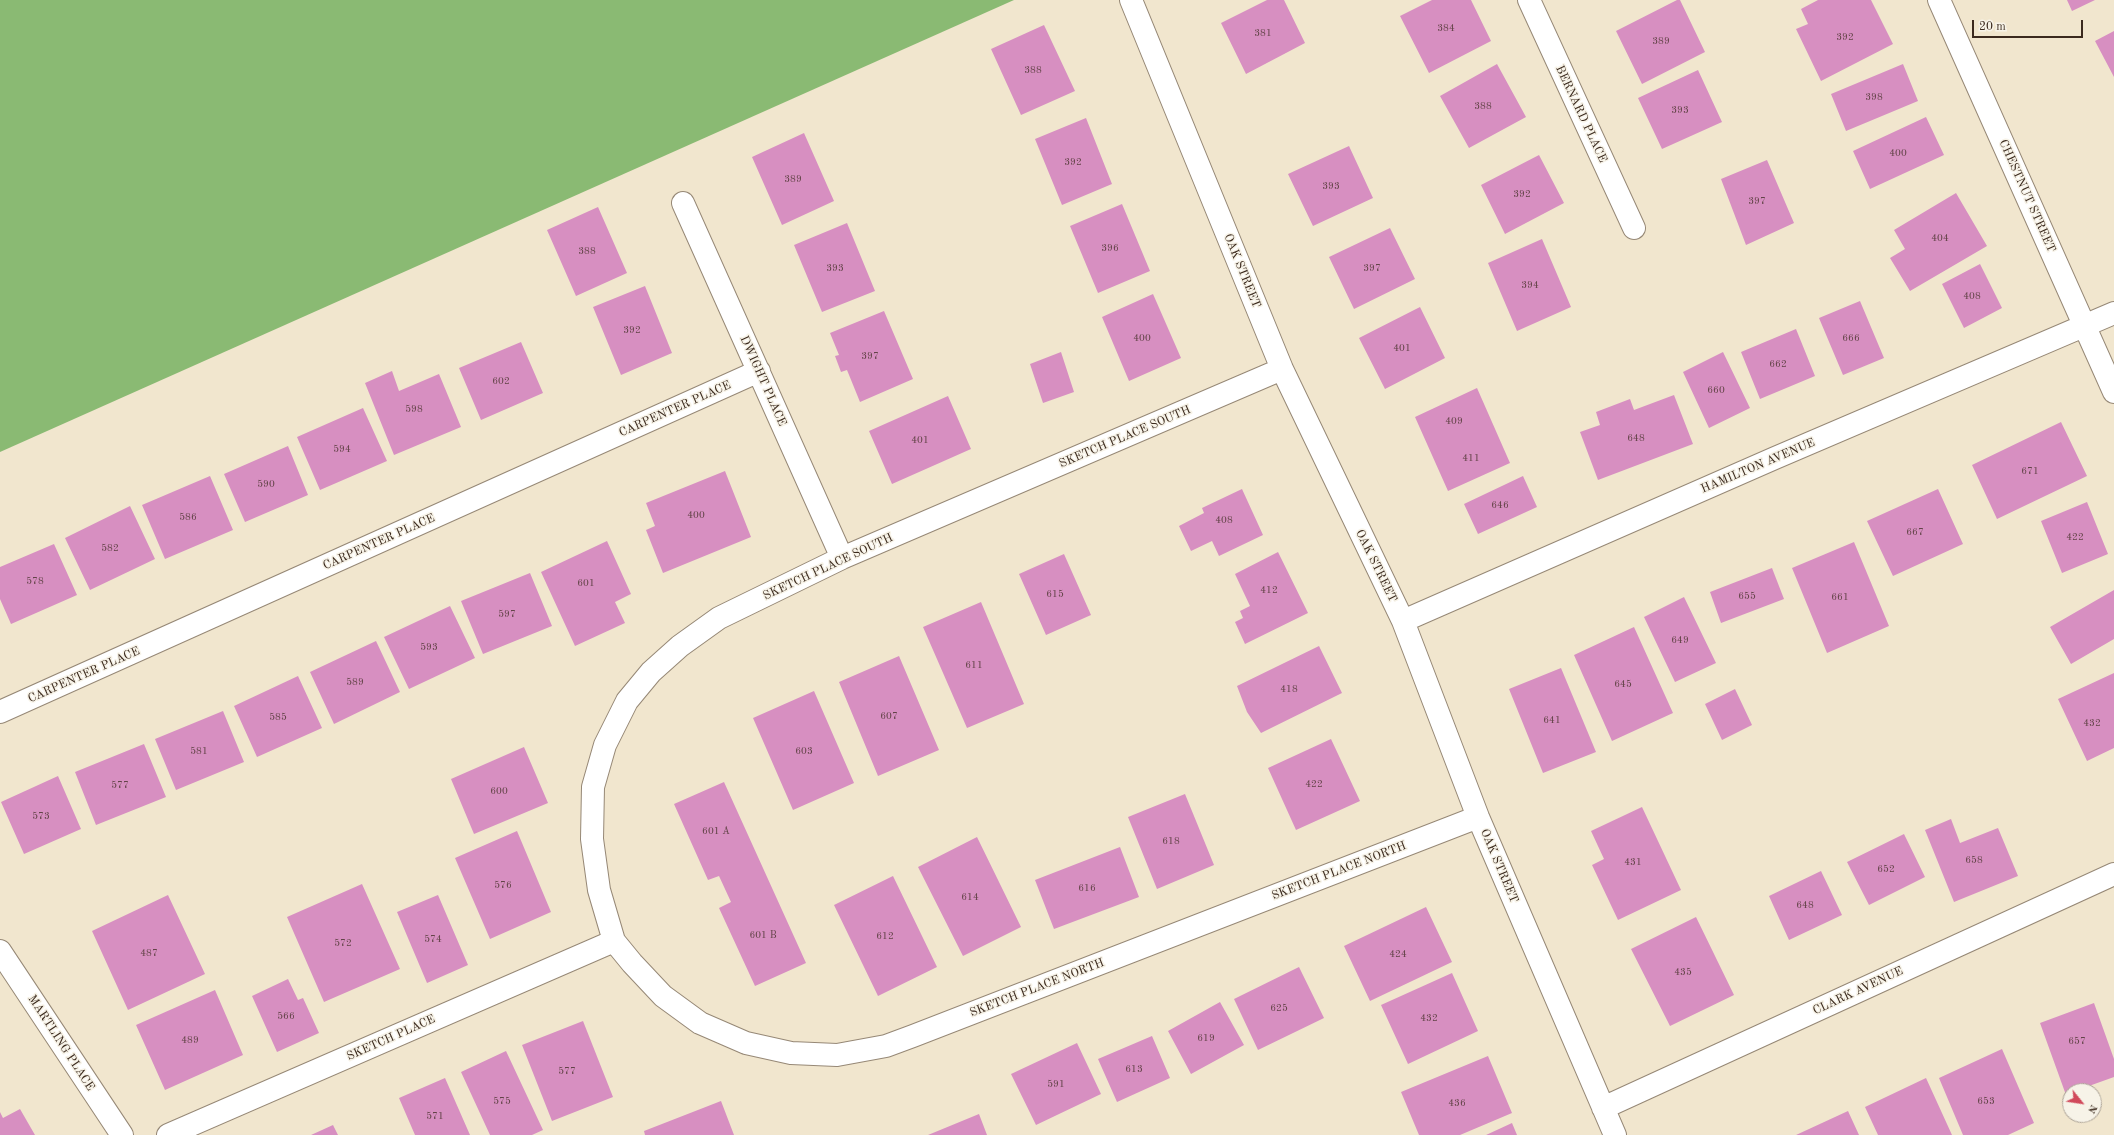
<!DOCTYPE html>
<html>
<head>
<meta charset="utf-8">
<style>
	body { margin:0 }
	#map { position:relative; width:2114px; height:1135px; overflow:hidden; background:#f1e6ce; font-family:"Old Standard TT",serif }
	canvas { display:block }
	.north { position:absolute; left:2062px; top:1083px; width:40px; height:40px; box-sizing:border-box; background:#f7f3e8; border:1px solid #aca397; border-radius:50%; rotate:120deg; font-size:11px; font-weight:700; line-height:16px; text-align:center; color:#3b2a1e }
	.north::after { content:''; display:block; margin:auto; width:14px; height:18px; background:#d1495b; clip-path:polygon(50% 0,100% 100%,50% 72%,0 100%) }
	.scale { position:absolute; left:1972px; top:20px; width:111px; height:18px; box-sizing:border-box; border:2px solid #3b2a1e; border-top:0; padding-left:5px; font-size:12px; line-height:14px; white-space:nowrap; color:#3b2a1e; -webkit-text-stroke:3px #f7f3e8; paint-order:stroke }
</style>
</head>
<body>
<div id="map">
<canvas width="2114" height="1135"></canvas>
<div class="north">N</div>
<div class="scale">20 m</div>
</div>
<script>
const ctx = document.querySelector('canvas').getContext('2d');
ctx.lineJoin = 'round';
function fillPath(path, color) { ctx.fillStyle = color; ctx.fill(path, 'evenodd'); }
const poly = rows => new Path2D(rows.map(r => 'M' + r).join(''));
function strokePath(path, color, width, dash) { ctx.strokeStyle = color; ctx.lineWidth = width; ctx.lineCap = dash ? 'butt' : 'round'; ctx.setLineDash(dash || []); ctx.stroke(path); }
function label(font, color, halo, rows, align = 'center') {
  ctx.font = font + ' "Old Standard TT",serif'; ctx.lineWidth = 3; ctx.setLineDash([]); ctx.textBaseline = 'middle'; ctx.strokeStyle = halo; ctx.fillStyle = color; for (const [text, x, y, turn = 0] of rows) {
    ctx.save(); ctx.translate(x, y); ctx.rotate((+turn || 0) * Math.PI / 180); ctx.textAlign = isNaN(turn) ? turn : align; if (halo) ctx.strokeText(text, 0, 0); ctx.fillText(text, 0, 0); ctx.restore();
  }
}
fillPath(poly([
	[0,0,1014,0,0,452]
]), '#8aba73');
fillPath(poly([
	[1267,0,1284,0,1305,43,1246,74,1221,23],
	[1432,0,1471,0,1491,41,1429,73,1400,16],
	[1677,0,1680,0,1705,52,1642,84,1616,31],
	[1818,0,1871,0,1893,44,1821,81,1796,29,1808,24,1801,9],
	[2067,0,2095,0,2072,11],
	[1044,25,1075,91,1021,115,991,49],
	[2114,31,2114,77,2095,41],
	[1497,64,1526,117,1469,148,1440,96],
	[1903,64,1918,101,1846,131,1831,94],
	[1698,70,1722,122,1662,149,1638,98],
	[1926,117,1944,155,1870,189,1853,151],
	[1086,118,1112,184,1062,205,1035,139],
	[804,133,834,201,782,225,752,157],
	[1349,146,1373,198,1313,226,1288,174],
	[1539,155,1564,203,1505,234,1481,185],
	[1767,160,1794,223,1746,245,1721,179],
	[1956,193,1987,246,1910,291,1890,258,1905,249,1894,230],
	[1122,204,1150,271,1098,293,1070,226],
	[598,207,627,273,576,296,547,230],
	[847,223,875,291,822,312,794,245],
	[1390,228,1415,279,1354,309,1329,257],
	[1542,239,1571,307,1517,331,1488,263],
	[1980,264,2002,308,1964,328,1942,284],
	[645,286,672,353,621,375,593,307],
	[1153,294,1181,358,1129,381,1102,317],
	[1860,301,1884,358,1843,375,1819,318],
	[1420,307,1445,358,1385,389,1359,338],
	[884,311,913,379,860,402,847,370,841,372,835,356,839,355,830,333],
	[1796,329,1815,376,1760,399,1741,352],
	[521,342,543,393,481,420,459,368],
	[1061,352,1074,392,1043,403,1030,364],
	[1723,352,1750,408,1709,428,1683,372],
	[392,371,399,391,439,374,461,427,394,455,365,383],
	[1477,388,1510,463,1448,491,1415,417],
	[1674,395,1693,444,1598,480,1580,432,1600,425,1596,412,1630,399,1634,410],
	[948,396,971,449,892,484,869,431],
	[363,408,387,461,320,490,297,437],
	[2061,422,2087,476,1997,519,1972,465],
	[288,446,308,495,245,522,224,474],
	[725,471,751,537,663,573,646,530,655,526,646,503],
	[210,476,233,530,165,559,142,505],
	[1523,476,1537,507,1478,534,1464,504],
	[1242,489,1263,535,1219,556,1212,541,1191,551,1179,526,1204,513,1202,508],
	[1938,489,1963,544,1893,576,1867,521],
	[2087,502,2108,554,2062,573,2041,521],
	[130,506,155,559,90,590,65,538],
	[607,541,631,594,615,602,625,623,575,646,541,572],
	[1854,542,1889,626,1827,653,1792,568],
	[54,544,77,595,11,624,0,599,0,567],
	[1278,552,1308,613,1245,644,1235,622,1243,618,1240,611,1250,606,1235,574],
	[1064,554,1091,615,1046,635,1019,574],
	[1772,568,1784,599,1721,623,1710,592],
	[530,573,552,626,483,654,461,601],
	[2114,590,2114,639,2071,664,2050,627],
	[1684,597,1716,663,1675,682,1644,617],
	[981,602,1024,704,967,728,923,627],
	[450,606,475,658,409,689,384,637],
	[1634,627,1673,713,1612,741,1574,655],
	[376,641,400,692,334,724,310,672],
	[1319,646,1342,693,1261,733,1247,712,1237,686],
	[899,656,939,750,878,776,839,682],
	[1561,668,1596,752,1543,773,1509,689],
	[2114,673,2114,748,2087,761,2058,699],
	[298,676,322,728,257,757,234,706],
	[1735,689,1752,725,1722,740,1705,704],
	[814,691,854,783,793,810,753,718],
	[223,711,244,762,176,790,155,739],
	[1331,739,1360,801,1296,830,1268,768],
	[144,744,166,797,96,825,75,772],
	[524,747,548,803,474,834,451,779],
	[58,776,81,829,24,854,1,802],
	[724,782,806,963,755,986,719,908,731,902,719,876,708,880,674,804],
	[1185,794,1214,865,1157,889,1128,817],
	[1642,807,1681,890,1618,920,1592,865,1604,859,1591,831],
	[1951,819,1960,843,1998,828,2018,876,1954,902,1925,830],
	[517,831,551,912,490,939,455,858],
	[1904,834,1925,877,1869,905,1847,862],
	[977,837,1021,927,963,956,918,867],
	[1120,847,1139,897,1054,929,1035,880],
	[1821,871,1842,915,1789,940,1769,896],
	[893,876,937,967,878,996,834,905],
	[362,884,400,969,324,1002,287,917],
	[168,895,205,974,128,1010,92,931],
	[438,895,468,965,427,983,397,912],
	[1426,907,1452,962,1370,1001,1344,946],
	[1696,917,1734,995,1670,1026,1631,949],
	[1299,967,1324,1018,1258,1050,1234,999],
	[1452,973,1478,1031,1408,1064,1381,1005],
	[288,979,298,1000,303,998,319,1033,277,1052,252,996],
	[215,990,243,1055,165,1090,136,1025],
	[1220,1002,1244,1045,1191,1074,1168,1031],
	[2094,1003,2114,1059,2114,1077,2075,1091,2070,1091,2070,1093,2066,1095,2040,1023],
	[583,1021,613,1097,552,1121,522,1045],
	[1152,1036,1170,1078,1117,1102,1098,1059],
	[1077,1043,1101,1094,1036,1125,1011,1074],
	[2002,1049,2034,1123,2008,1135,1963,1135,1939,1078],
	[506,1051,543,1130,532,1135,490,1135,461,1072],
	[1488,1056,1512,1113,1460,1135,1419,1135,1401,1092],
	[445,1078,470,1135,415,1135,399,1098],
	[1926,1078,1952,1135,1878,1135,1865,1107],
	[721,1101,734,1135,645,1135,644,1131],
	[20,1109,35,1135,0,1135,0,1112,3,1118],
	[1848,1111,1859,1135,1796,1135],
	[979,1114,987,1135,928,1135],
	[1512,1123,1517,1135,1486,1135],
	[333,1125,338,1135,311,1135]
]), '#d78fc1');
const minor = poly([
	[1131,0,1282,369,1403,621,1478,817,1615,1135],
	[1529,0,1634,228],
	[1939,0,2114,392],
	[683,203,842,558],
	[1282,369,842,558,719,618,680,646,651,672,627,701,605,745,593,787,592,839,599,890,614,941,632,963,663,996,700,1023,746,1043,791,1053,837,1055,886,1046,913,1036,1478,817],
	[1403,621,1775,458,2114,313],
	[0,712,759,371],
	[0,951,122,1135],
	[1603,1108,2114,874],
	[168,1135,614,941]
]);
strokePath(minor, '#968876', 24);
strokePath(minor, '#fff', 22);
label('10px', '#624347', null, [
	["384",1446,28],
	["381",1263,33],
	["392",1845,37],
	["389",1661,41],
	["388",1033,70],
	["398",1874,97],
	["388",1483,106],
	["393",1680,110],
	["400",1898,153],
	["392",1073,162],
	["389",793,179],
	["393",1331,186],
	["392",1522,194],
	["397",1757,201],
	["404",1940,238],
	["396",1110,248],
	["388",587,251],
	["393",835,268],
	["397",1372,268],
	["394",1530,285],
	["408",1972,296],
	["392",632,330],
	["400",1142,338],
	["666",1851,338],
	["401",1402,348],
	["397",870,356],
	["662",1778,364],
	["602",501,381],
	["660",1716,390],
	["598",414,409],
	["409",1454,421],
	["648",1636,438],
	["401",920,440],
	["594",342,449],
	["411",1471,458],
	["671",2030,471],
	["590",266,484],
	["646",1500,505],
	["400",696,515],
	["586",188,517],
	["408",1224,520],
	["667",1915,532],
	["422",2075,537],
	["582",110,548],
	["578",35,581],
	["601",586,583],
	["412",1269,590],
	["615",1055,594],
	["655",1747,596],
	["661",1840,597],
	["597",507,614],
	["649",1680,640],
	["593",429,647],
	["611",974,665],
	["589",355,682],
	["645",1623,684],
	["418",1289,689],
	["607",889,716],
	["585",278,717],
	["641",1552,720],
	["432",2092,723],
	["581",199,751],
	["603",804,751],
	["422",1314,784],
	["577",120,785],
	["600",499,791],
	["573",41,816],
	["601 A",716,831],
	["618",1171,841],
	["658",1974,860],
	["431",1633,862],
	["652",1886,869],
	["576",503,885],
	["616",1087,888],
	["614",970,897],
	["648",1805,905],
	["601 B",763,935],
	["612",885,936],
	["574",433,939],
	["572",343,943],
	["487",149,953],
	["424",1398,954],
	["435",1683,972],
	["625",1279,1008],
	["566",286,1016],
	["432",1429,1018],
	["619",1206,1038],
	["489",190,1040],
	["657",2077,1041],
	["613",1134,1069],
	["577",567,1071],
	["591",1056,1084],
	["575",502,1101],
	["653",1986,1101],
	["436",1457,1103],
	["571",435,1116]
]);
label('12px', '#3b2a1e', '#f7f3e8', [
	["BERNARD PLACE",1581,114,65],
	["CHESTNUT STREET",2027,196,66],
	["OAK STREET",1242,271,68],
	["DWIGHT PLACE",763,381,66],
	["CARPENTER PLACE",675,409,-24],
	["SKETCH PLACE SOUTH",1125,437,-23],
	["HAMILTON AVENUE",1758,466,-23],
	["CARPENTER PLACE",379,542,-24],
	["OAK STREET",1376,566,64],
	["SKETCH PLACE SOUTH",828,567,-25],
	["CARPENTER PLACE",84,675,-24],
	["OAK STREET",1499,866,67],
	["SKETCH PLACE NORTH",1339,871,-21],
	["SKETCH PLACE NORTH",1037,988,-21],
	["CLARK AVENUE",1858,991,-25],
	["SKETCH PLACE",391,1038,-24],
	["MARTLING PLACE",61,1043,57]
]);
</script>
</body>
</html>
